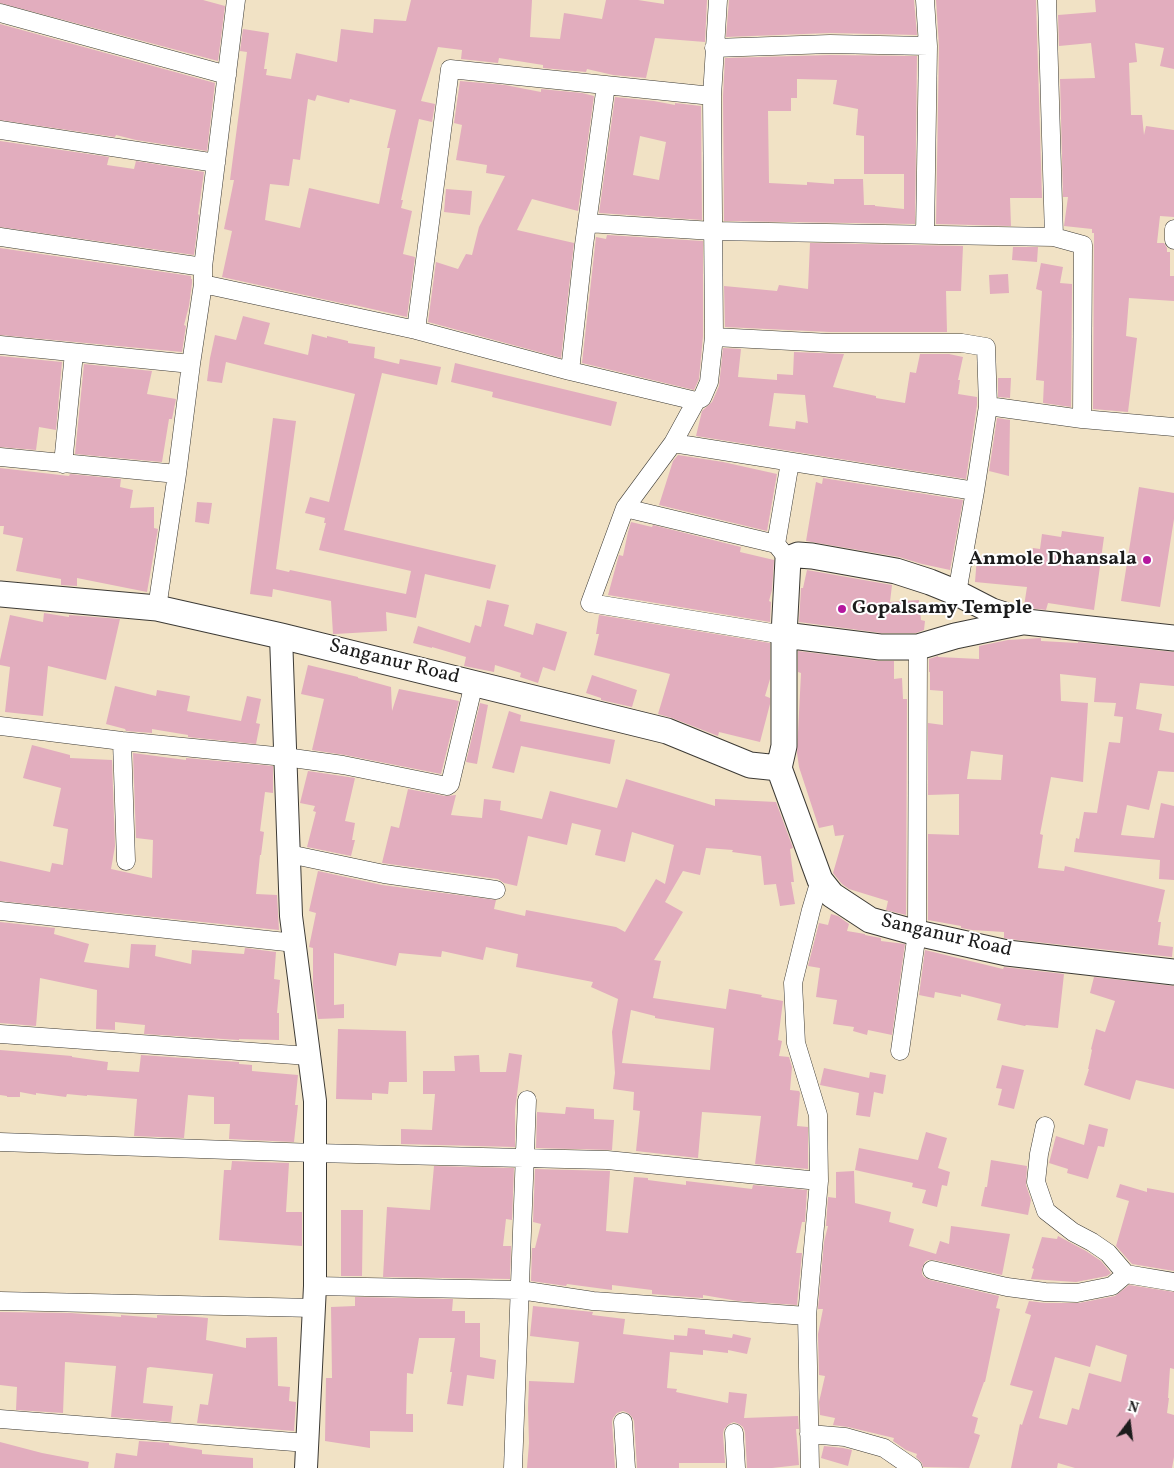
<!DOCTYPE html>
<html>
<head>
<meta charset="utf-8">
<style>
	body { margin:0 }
	#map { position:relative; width:1174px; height:1468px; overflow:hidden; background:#f1e2c5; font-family:Vollkorn,serif }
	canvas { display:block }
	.north { position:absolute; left:1104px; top:1398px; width:50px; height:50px; -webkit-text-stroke:4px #fff; paint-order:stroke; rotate:15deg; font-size:14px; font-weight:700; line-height:20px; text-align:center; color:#1c1c1c }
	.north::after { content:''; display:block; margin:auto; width:18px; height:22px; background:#1c1c1c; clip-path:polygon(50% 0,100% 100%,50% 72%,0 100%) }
</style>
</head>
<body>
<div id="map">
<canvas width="1174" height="1468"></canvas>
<div class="north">N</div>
</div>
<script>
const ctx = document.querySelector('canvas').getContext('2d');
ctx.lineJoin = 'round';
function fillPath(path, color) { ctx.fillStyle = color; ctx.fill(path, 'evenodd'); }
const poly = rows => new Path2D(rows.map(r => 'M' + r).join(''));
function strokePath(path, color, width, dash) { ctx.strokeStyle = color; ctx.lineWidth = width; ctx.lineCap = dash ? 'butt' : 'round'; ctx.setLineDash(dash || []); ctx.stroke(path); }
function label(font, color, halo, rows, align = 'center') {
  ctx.font = font + ' Vollkorn,serif'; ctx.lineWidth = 4; ctx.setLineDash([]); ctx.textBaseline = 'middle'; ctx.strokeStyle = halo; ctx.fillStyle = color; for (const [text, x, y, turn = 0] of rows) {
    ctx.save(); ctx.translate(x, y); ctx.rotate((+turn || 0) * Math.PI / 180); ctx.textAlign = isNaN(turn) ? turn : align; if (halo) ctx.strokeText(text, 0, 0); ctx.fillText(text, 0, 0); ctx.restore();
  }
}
fillPath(poly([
	[0,0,203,0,225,6,218,61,0,3],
	[411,0,532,0,530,37,560,39,564,13,602,19,606,0,638,0,664,4,664,0,707,0,705,42,655,38,646,78,613,75,587,69,586,72,543,68,543,65,499,58,498,63,461,59,462,50,438,47,421,101,435,104,432,122,419,119,401,200,403,200,401,208,412,211,403,254,415,257,407,317,350,304,350,305,222,277,232,231,224,229,234,180,230,180,247,52,240,51,243,29,269,33,264,69,267,69,266,75,291,79,296,53,337,62,341,29,373,33,374,19,406,21],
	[317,95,349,103,350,99,396,110,387,148,390,148,379,204,309,188,300,228,265,220,270,184,289,186,293,159,300,160,308,99,315,101],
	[729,0,914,0,917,35,830,33,726,37],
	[936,0,1036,0,1042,198,1010,198,1011,226,936,224,939,46],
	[1095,0,1174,0,1174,69,1160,66,1164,48,1135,43,1137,62,1129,63,1131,115,1142,115,1144,135,1146,126,1174,130,1174,217,1160,216,1157,243,1164,243,1167,248,1167,252,1170,252,1170,276,1174,276,1174,301,1129,298,1126,336,1137,338,1128,412,1093,409,1094,233,1092,233,1092,229,1064,226,1068,197,1063,197,1060,79,1095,78,1091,43,1059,46,1058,15,1096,12],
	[0,24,215,83,207,151,136,140,116,135,115,137,0,120],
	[830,55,917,56,915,224,724,221,723,96,725,58],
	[797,79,837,80,833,104,858,109,856,135,864,136,864,174,904,174,904,209,875,206,875,205,864,205,863,179,834,179,834,184,807,182,807,185,769,183,768,111,791,111,791,98,797,98],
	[460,81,505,85,541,92,541,89,582,93,594,96,578,211,532,199,517,230,574,243,561,358,428,322,436,262,458,269,466,254,472,255,479,227,505,176,486,173,487,165,456,160,462,125,454,123],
	[615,97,654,101,675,105,675,103,701,106,702,220,599,213],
	[640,136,666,142,659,180,633,175],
	[0,141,109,157,107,165,134,169,136,161,204,172,198,214,199,215,194,255,0,227],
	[446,189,472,191,470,215,444,212],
	[607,235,703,241,703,336,699,379,694,390,582,363,596,237,606,239],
	[810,243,963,246,961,291,946,291,947,332,830,332,725,327,724,286,777,291,779,285,808,289],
	[1013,247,1038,247,1037,262,1012,260],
	[0,248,191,276,191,279,192,279,192,283,189,306,184,325,186,326,182,352,0,335],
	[1041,263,1063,267,1060,283,1072,284,1071,407,1043,403,1044,381,1036,380,1042,291,1036,289],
	[1008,274,1009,293,990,294,989,275],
	[243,316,270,323,264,344,308,355,312,334,327,338,327,336,348,341,348,343,375,347,374,358,399,364,400,359,441,367,437,385,382,373,344,530,496,565,490,589,425,574,416,618,386,612,387,631,335,634,333,634,331,601,273,589,272,597,250,594,273,418,296,421,276,569,289,572,290,570,406,594,411,571,319,550,326,523,324,523,325,518,305,513,310,497,329,502,355,394,226,362,222,383,207,381,210,358,215,335,236,340],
	[723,348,741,349,738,377,777,380,777,374,793,375,794,352,844,354,833,387,876,396,876,398,905,403,910,372,916,373,920,354,949,354,963,357,958,380,960,380,958,394,977,397,977,405,966,479,696,436,702,411,712,402,719,386],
	[774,393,805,395,808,423,796,421,795,429,769,426],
	[0,356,62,362,56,430,39,427,36,450,0,447],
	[455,363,617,402,611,426,492,397,493,392,451,382],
	[84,364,152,371,147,394,176,399,172,419,169,419,162,462,75,454],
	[998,378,1011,378,1010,398,998,397],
	[997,418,1010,420,1009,476,989,471],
	[678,455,723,462,777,474,767,531,659,505,673,461],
	[0,468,69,476,70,474,121,479,120,487,133,490,130,508,154,507,154,528,158,529,147,592,77,578,77,586,61,585,61,579,16,571,23,538,3,534,4,526,0,526],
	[823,478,963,500,950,570,922,564,899,557,806,541,816,482,822,484],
	[1139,487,1174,493,1174,519,1160,607,1121,601],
	[197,502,212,503,209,524,195,522],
	[631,522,652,527,653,525,741,547,740,552,774,560,772,590,769,601,771,602,770,622,608,595,617,562,619,555,623,556,628,532],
	[1062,531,1104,537,1094,610,1048,603,1046,610,1029,608,1024,606,1027,587,975,582,977,557,1031,562,1033,548,1040,549,1042,534,1061,537],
	[807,570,892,585,890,602,919,600,921,620,925,621,924,630,916,633,881,633,799,622,801,588,803,588],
	[487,600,509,605,504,626,533,635,536,623,567,632,555,671,543,667,538,683,520,677,521,673,495,665,494,672,464,666,466,657,432,647,432,648,413,643,418,626,470,643,475,625,481,627],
	[44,613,69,617,69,615,120,619,106,680,48,666,43,716,5,712,10,667,0,665,0,660,10,615,43,622],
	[599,615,770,643,770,679,765,696,770,698,770,704,760,742,719,732,718,736,672,718,658,714,670,674,594,655,599,634,596,634],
	[1041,638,1041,641,1078,643,1078,642,1174,652,1174,686,1140,683,1136,709,1162,714,1159,730,1174,733,1174,772,1158,771,1149,810,1127,805,1121,835,1154,838,1161,803,1174,806,1174,880,1159,879,1160,860,1074,852,1076,838,1079,839,1084,812,1097,813,1109,742,1120,743,1123,717,1114,716,1116,703,1094,702,1096,678,1060,674,1061,701,1088,703,1083,782,1051,777,1040,834,1043,835,1038,868,1064,871,1065,866,1165,890,1158,922,1161,922,1158,945,1173,947,1172,957,1009,939,1004,938,1004,932,972,930,961,928,961,926,928,920,928,834,959,835,959,794,928,795,928,723,943,725,943,691,930,690,930,672,929,672,929,659,938,656,938,657,979,659,979,646,1008,640],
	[971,751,1003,755,1001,780,967,779],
	[798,651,878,661,894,661,894,679,902,678,903,699,907,699,906,915,886,910,888,901,849,889,842,884,833,873,844,835,835,836,833,825,819,828,799,767,797,753,801,673,798,672],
	[308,665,358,677,358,678,391,687,392,711,399,689,459,701,441,774,345,755,312,750,324,699,301,694],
	[592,675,637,690,632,707,601,700,601,698,586,693],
	[115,686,156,696,157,690,190,696,187,711,241,721,247,696,261,699,256,723,260,724,256,744,188,737,188,735,152,729,152,733,126,731,125,729,106,724],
	[480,703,488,705,477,764,466,762],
	[509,711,521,715,520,721,615,740,610,764,521,746,514,773,492,768],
	[32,745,70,755,70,758,112,760,115,846,111,869,152,878,153,840,136,838,133,753,186,760,186,758,273,766,273,793,265,792,260,831,264,832,261,855,260,855,256,894,277,895,279,930,0,901,0,861,50,872,52,863,63,865,68,829,53,826,61,788,23,778],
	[308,771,355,778,345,821,355,823,352,840,355,840,351,856,307,847,316,812,313,811,315,806,300,803],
	[626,779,715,806,715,799,776,802,793,848,790,849,794,882,791,882,795,904,780,906,776,884,764,885,761,856,732,852,733,850,706,848,700,875,683,871,665,902,683,912,654,960,661,961,653,998,726,1009,729,989,762,995,761,997,783,1001,778,1040,782,1041,779,1056,789,1057,792,1067,790,1090,799,1091,800,1093,797,1126,808,1127,808,1169,755,1164,761,1116,702,1112,698,1158,636,1151,640,1111,633,1110,634,1092,613,1089,615,1073,612,1032,618,999,591,987,593,982,516,967,518,954,486,947,483,960,442,951,441,957,399,953,396,966,334,953,334,1005,344,1004,344,1018,318,1019,313,986,313,948,309,947,316,913,309,911,318,871,382,885,496,900,494,909,525,916,526,910,616,927,625,932,656,879,665,884,674,845,632,832,625,862,595,855,601,830,572,823,567,845,528,836,517,886,504,883,498,879,382,863,391,826,399,828,408,789,445,796,456,795,451,815,482,818,484,799,501,801,500,810,542,819,550,791,617,808],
	[631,1010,655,1016,655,1018,714,1028,710,1070,622,1063],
	[831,914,838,916,849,924,847,931,865,934,865,935,881,938,881,941,905,944,892,1035,868,1030,867,1035,853,1031,854,1027,833,1024,837,1000,816,997,820,968,808,966,819,923,828,925],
	[0,922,55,928,54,934,89,944,84,962,129,968,131,944,156,945,155,956,191,964,192,950,244,954,245,948,276,952,274,979,280,980,277,1013,279,1013,279,1040,239,1039,239,1040,144,1034,145,1025,115,1022,115,1030,96,1029,97,990,40,978,36,1026,0,1023],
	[925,950,1003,969,1004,967,1064,974,1058,1028,1026,1025,1025,1026,997,1020,1001,1004,961,994,961,997,935,992,934,998,919,995],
	[1094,977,1174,986,1174,1089,1136,1080,1130,1100,1084,1085,1089,1069,1088,1069,1092,1050,1091,1049,1096,1029,1105,1032,1115,1001,1090,993],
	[338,1029,406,1031,407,1082,389,1082,388,1094,372,1093,372,1100,336,1099],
	[0,1050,72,1056,72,1057,108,1062,107,1070,139,1072,141,1055,239,1062,239,1064,252,1065,252,1071,298,1075,295,1105,298,1105,294,1142,229,1139,230,1124,214,1124,214,1097,188,1095,184,1138,134,1136,137,1099,87,1095,87,1096,67,1094,66,1097,36,1093,36,1095,20,1092,20,1097,7,1097,7,1096,0,1095],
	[509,1053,522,1055,515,1110,515,1147,401,1144,401,1129,432,1130,435,1094,423,1094,423,1071,455,1071,454,1056,479,1055,480,1072,506,1072],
	[1002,1065,1024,1070,1014,1109,998,1105,1002,1089,996,1088],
	[824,1068,869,1078,870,1072,886,1075,883,1094,874,1092,870,1117,856,1115,859,1093,820,1085],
	[566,1107,594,1109,594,1119,614,1120,612,1150,536,1148,537,1112,565,1114],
	[1089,1124,1108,1129,1104,1147,1098,1146,1088,1179,1067,1173,1068,1169,1049,1163,1056,1136,1084,1145],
	[926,1132,947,1138,938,1168,950,1172,947,1186,942,1185,937,1207,922,1203,926,1190,912,1187,913,1183,855,1170,859,1148,918,1160],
	[991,1160,1027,1166,1026,1185,1031,1200,1028,1215,981,1206,985,1187,987,1187],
	[232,1161,289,1163,286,1212,302,1212,302,1246,219,1240,224,1170,231,1170],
	[434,1166,514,1168,512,1220,506,1219,503,1246,511,1246,510,1279,383,1277,387,1207,430,1210],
	[535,1169,610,1171,606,1231,628,1233,634,1177,648,1178,648,1180,686,1185,686,1181,752,1189,753,1185,807,1190,805,1222,802,1222,796,1253,802,1253,797,1305,738,1301,703,1295,703,1298,652,1294,652,1290,612,1285,612,1290,567,1284,566,1286,531,1281,532,1248,535,1248,541,1224,533,1222],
	[854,1171,855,1203,891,1212,889,1222,914,1229,909,1246,936,1254,940,1241,949,1244,951,1226,1010,1234,1002,1275,934,1260,928,1260,925,1262,922,1268,922,1274,924,1277,930,1280,999,1296,996,1308,1000,1309,985,1382,984,1382,972,1416,978,1418,974,1433,980,1435,969,1468,923,1467,922,1463,916,1457,917,1454,906,1450,893,1441,894,1438,848,1427,833,1425,835,1418,820,1415,819,1402,825,1376,819,1375,818,1334,823,1309,818,1309,824,1242,828,1226,826,1226,828,1197,836,1198,836,1172],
	[1120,1184,1147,1192,1147,1188,1174,1193,1174,1271,1132,1264,1116,1246,1129,1201,1116,1197],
	[341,1210,363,1210,362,1276,341,1276],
	[1058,1236,1086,1251,1101,1261,1111,1273,1107,1276,1076,1282,1031,1279,1034,1269,1032,1268,1042,1237,1057,1239],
	[1129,1285,1174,1292,1174,1369,1170,1368,1168,1398,1169,1398,1167,1413,1174,1415,1174,1457,1172,1468,1075,1468,1058,1463,1057,1468,1011,1468,1020,1424,1022,1425,1033,1391,1010,1385,1031,1315,1025,1313,1029,1301,1045,1303,1079,1303,1115,1296],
	[1096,1345,1127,1355,1121,1382,1089,1373,1079,1410,1072,1408,1067,1425,1039,1418,1055,1357,1090,1367],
	[355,1297,453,1299,452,1311,465,1311,465,1323,480,1323,480,1357,496,1360,494,1379,467,1375,463,1406,447,1404,452,1372,450,1372,455,1338,419,1338,413,1374,407,1373,406,1414,413,1414,413,1432,370,1431,370,1448,325,1441,326,1378,332,1378,331,1307,355,1306],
	[533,1306,593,1312,592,1315,625,1319,623,1334,674,1340,674,1335,687,1336,688,1328,705,1330,705,1334,732,1338,733,1334,751,1338,747,1354,728,1350,728,1353,703,1350,703,1355,670,1352,667,1388,677,1389,676,1392,728,1403,729,1392,747,1394,744,1418,798,1416,799,1429,796,1429,799,1465,772,1468,747,1468,745,1432,743,1427,739,1424,734,1422,729,1424,724,1429,723,1434,725,1463,679,1463,679,1468,637,1468,634,1421,632,1417,628,1413,623,1411,617,1413,613,1418,612,1422,615,1468,527,1468,529,1443,528,1408,529,1381,574,1383,579,1342,530,1336],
	[0,1312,71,1313,121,1317,121,1315,157,1318,157,1315,186,1316,208,1318,206,1340,246,1348,246,1338,277,1337,278,1386,290,1387,289,1401,296,1402,294,1431,197,1423,200,1404,208,1405,213,1374,150,1367,147,1368,143,1403,173,1406,171,1422,111,1417,116,1366,65,1362,63,1413,16,1410,17,1387,0,1385],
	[139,1441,169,1443,169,1445,202,1450,202,1454,253,1458,253,1468,114,1468,116,1453,137,1456],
	[0,1442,42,1453,89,1462,88,1468,0,1468],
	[824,1446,843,1448,852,1450,848,1466,821,1458]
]), '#e2adbe');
const minor = poly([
	[718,0,712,96,714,337,709,382,702,398,696,401,673,443,625,508,776,544,788,559],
	[1047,0,1054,237],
	[0,13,227,75],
	[714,48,830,44,928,46],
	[0,130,216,163],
	[587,223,713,231,1054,237,1083,245,1082,419],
	[1174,229,1174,240],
	[925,234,928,46,925,0],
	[0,237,203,267],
	[203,284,416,330,570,371,696,401],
	[416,330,450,69,712,96],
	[714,337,830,343,962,343,986,347,988,406],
	[0,345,191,364],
	[570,371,584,245,606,85],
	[673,443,975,491],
	[0,457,177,474],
	[63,464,74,353],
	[625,508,590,603,784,635],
	[776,544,790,462],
	[957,593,975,491,988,406,1082,419,1174,427],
	[157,608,177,474,191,364,203,284,203,267,236,0],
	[0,726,122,741,285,757,343,765,447,786,450,784,474,683],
	[122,741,126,861],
	[289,854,384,874,496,890],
	[0,911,295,943],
	[0,1034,309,1056],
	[900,1051,917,933,918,647],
	[1045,1126,1039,1154,1036,1182,1046,1211,1073,1232,1092,1242,1108,1253,1126,1274,1174,1282],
	[0,1142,315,1153,607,1160,819,1181],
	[932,1270,1007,1287,1045,1292,1077,1293,1112,1286,1126,1274],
	[315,1286,520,1290,593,1301,807,1316],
	[0,1301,314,1308],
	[0,1419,307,1443],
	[623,1422,626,1468],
	[734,1433,736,1468],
	[809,1434,845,1437,884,1448,913,1468],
	[513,1468,527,1100],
	[810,1468,807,1316,819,1181,818,1115,796,1043,793,983,811,910,820,880]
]);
const tertiary = poly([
	[281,636,291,916,315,1101,315,1286,306,1468]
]);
const secondary = poly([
	[0,594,157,608,281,636,667,731,750,765,779,768],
	[784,635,880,647,918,647,955,636,1022,622],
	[1174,638,1026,622,992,611,957,593,930,582,896,571,812,556,798,555,788,559,784,635,784,746,779,768,820,880,832,895,870,920,917,933,1007,953,1174,972]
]);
strokePath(minor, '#3c3a35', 19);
strokePath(tertiary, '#3c3a35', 24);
strokePath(secondary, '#3c3a35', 27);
strokePath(minor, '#fff', 18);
strokePath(tertiary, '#fff', 22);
strokePath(secondary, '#fff', 25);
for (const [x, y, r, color] of [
	[1147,560,5,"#b5179e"],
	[842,609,5,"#b5179e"]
]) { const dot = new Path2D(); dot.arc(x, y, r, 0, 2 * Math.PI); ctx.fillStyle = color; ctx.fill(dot); strokePath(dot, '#fff', 2); }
label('bold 20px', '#1c1c1c', '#fff', [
	["Anmole Dhansala",1137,560],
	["Gopalsamy Temple",852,609,"left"]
], 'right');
label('20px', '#1c1c1c', '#fff', [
	["Sanganur Road",394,663,14],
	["Sanganur Road",946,937,13]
]);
</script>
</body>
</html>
